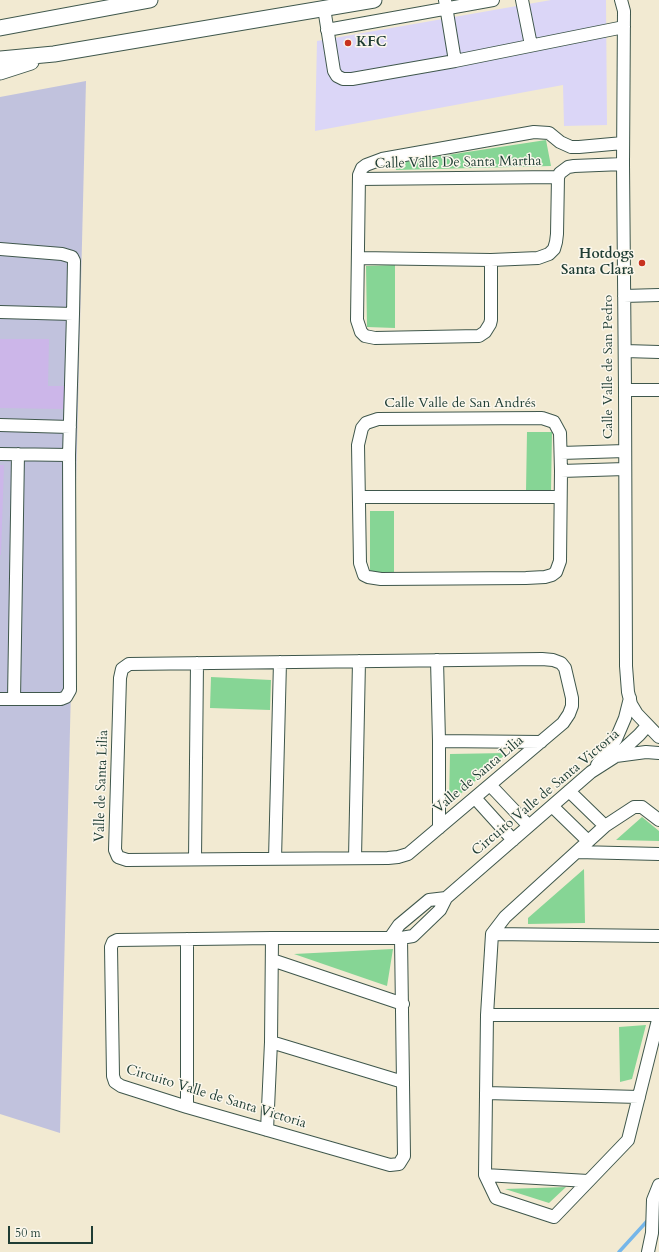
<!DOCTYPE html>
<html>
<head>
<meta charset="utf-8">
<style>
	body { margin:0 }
	#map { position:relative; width:659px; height:1252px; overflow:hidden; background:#f2ead2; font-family:Cardo,serif }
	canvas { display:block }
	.scale { position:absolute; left:8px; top:1226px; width:85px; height:18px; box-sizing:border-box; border:2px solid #1f3d34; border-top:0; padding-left:5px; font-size:12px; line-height:14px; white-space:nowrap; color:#1f3d34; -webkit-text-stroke:3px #fbf7ec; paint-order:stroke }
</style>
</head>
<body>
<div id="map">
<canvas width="659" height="1252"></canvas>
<div class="scale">50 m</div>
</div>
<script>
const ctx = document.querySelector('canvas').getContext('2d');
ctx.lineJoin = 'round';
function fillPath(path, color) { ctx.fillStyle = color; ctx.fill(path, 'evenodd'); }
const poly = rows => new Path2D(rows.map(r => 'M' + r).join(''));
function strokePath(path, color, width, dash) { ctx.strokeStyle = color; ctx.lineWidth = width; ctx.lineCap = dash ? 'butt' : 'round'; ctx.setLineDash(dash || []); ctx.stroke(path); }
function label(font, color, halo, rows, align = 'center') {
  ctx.font = font + ' Cardo,serif'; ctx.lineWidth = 3; ctx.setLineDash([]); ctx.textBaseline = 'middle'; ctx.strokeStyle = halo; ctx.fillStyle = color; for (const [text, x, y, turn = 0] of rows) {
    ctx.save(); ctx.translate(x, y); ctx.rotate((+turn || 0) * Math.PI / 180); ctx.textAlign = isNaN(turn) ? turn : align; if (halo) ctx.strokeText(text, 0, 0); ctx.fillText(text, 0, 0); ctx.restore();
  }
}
fillPath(poly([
	[551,0,606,0,607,125,564,126,563,85,315,131,317,41]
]), '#dbd6f7');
fillPath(poly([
	[86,81,60,1133,0,1114,0,97]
]), '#c1c2dd');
fillPath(poly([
	[546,140,551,166,396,170,395,163],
	[395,265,395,328,367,327,366,266],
	[527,432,552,432,551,491,526,491],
	[370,511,394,511,394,572,370,572],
	[211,677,271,680,270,710,210,708],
	[507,753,449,804,450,754],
	[642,817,659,831,659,841,616,840],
	[584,869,585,923,528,924,528,918],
	[393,949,387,986,294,954],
	[646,1025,632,1079,620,1082,619,1027],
	[566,1187,549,1203,505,1189]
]), '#86d595');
strokePath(poly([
	[619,1252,649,1219]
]), '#75b6e9', 3.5);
fillPath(poly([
	[0,339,49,339,48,386,64,386,63,409,0,408],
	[0,465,4,465,1,555,0,555]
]), '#ccb6e9');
const minor = poly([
	[445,0,455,61],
	[522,0,531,45],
	[621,0,624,11,623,164,625,390,626,666,628,692,631,704,637,714,659,737],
	[324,8,334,71,337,76,343,79,352,79,455,61,624,27],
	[327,30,493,0],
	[623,164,574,166,568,167,560,173,558,177,557,234,556,242,554,249,549,254,538,258,491,260,491,320,490,324,485,332,479,336,375,338,365,336,361,332,357,320,359,175,362,168,366,165,382,159,534,132,549,133,560,142,571,147,579,147,623,143],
	[359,179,558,177],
	[0,249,62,254,72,257,74,261,73,314],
	[359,258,491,260],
	[624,296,659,295],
	[0,312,73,314,69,455,70,690,66,697,61,699,0,699],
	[625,351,659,352],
	[625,390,659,390],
	[542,418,554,422,560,433,561,471,560,561,556,572,552,575,545,577,526,578,381,579,368,577,364,575,360,563,358,445,362,428,366,423,378,419,542,418],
	[0,425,70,427],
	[561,453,625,451],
	[0,454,69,455],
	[561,471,625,469],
	[359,497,560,497],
	[542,659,553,660,561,663,565,668,572,698,572,706,569,714,563,723,408,854,398,857,388,858,245,859,127,860,118,857,115,850,120,678,122,669,129,664,542,659],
	[437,660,439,741,439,828],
	[14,699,18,454],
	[439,741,541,742],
	[616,756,646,752,659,753],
	[597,765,616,739,625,718,630,698],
	[490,785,529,826],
	[569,791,605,826],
	[475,798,513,840],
	[552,806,588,841],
	[659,820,642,807,634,807,605,826,505,917,492,934,487,1015,485,1175,496,1198,554,1217,628,1140,659,1016],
	[577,852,659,854],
	[355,858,359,661],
	[195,859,197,663],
	[275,859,280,662],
	[492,934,659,936],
	[390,938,399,925,429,900,446,898],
	[401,938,404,1156,399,1164,390,1165,187,1107,121,1086,115,1082,113,1076,111,947,113,942,117,940,272,938,401,938,413,936,440,910,446,898,591,772,616,756,639,735,647,726],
	[187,939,187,1107],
	[272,960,403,1004],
	[487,1015,659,1015],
	[271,1042,403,1082],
	[486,1093,639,1097],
	[267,1130,271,1042,272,938],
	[485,1175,588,1181],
	[648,1252,652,1233,653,1200,659,1185]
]);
const major = poly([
	[0,28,150,0],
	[0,59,54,54,374,0],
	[0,72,31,62]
]);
strokePath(minor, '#3f574c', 14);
strokePath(major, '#3f574c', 17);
strokePath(minor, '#fff', 12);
strokePath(major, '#fff', 15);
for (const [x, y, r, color] of [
	[348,43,4,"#c8321e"],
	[642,263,4,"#c8321e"]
]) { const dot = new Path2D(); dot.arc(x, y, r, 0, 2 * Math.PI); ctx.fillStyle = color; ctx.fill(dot); strokePath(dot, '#fbf7ec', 1.5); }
label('bold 14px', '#1f3d34', '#fbf7ec', [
	["KFC",356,43],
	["Hotdogs",634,255,"right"],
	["Santa Clara",634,271,"right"]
], 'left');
label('14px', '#1f3d34', '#fbf7ec', [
	["Calle Valle De Santa Martha",458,163,-1],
	["Calle Valle de San Pedro",609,367,-90],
	["Calle Valle de San Andrés",460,404],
	["Valle de Santa Lilia",479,775,-40],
	["Valle de Santa Lilia",102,786,-88],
	["Circuito Valle de Santa Victoria",546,793,-40],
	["Circuito Valle de Santa Victoria",216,1097,17]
]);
</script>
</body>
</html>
